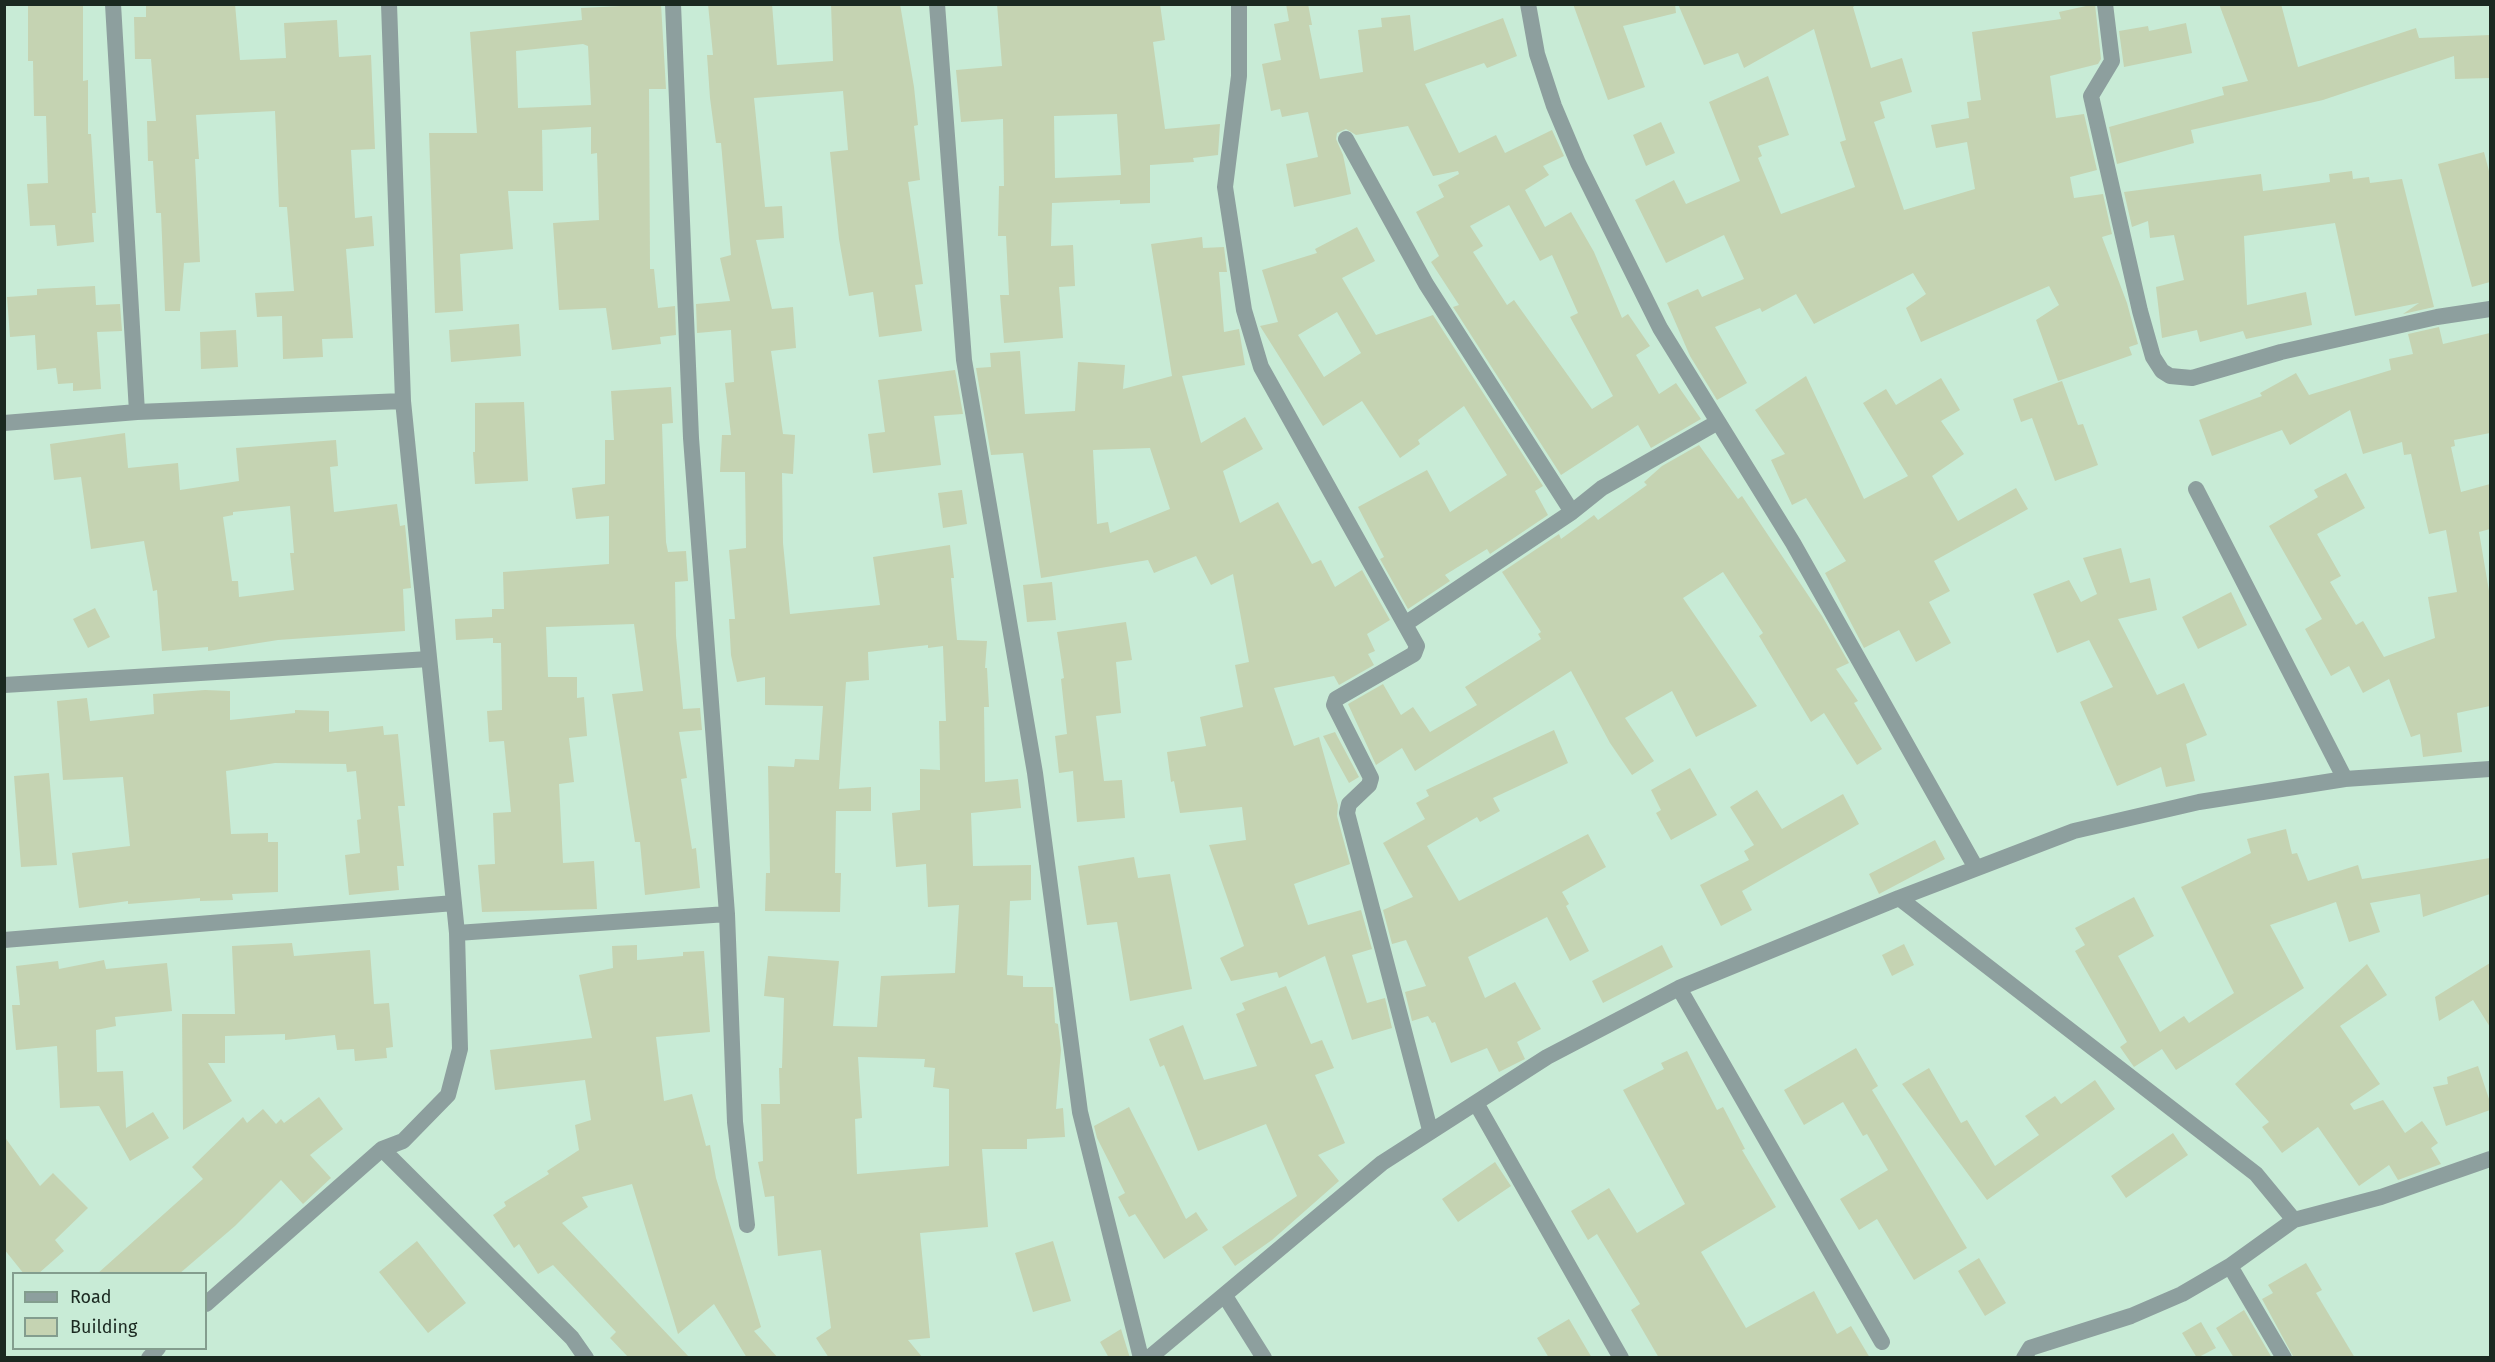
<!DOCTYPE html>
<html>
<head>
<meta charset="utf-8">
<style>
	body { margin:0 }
	#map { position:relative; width:2495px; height:1362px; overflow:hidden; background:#c8ebd6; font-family:"Fira Sans",sans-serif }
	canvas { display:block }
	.frame { position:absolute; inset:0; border:6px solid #1b2921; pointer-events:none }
	.legend { position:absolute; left:12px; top:1272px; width:195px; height:78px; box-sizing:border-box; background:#c8ebd6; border:2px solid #839d8e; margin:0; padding:8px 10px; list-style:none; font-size:18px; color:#1b2921 }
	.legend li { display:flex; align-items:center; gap:12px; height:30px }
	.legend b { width:30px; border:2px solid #839d8e }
</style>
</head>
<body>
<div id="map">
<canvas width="2495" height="1362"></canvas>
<div class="frame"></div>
<ul class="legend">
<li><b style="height:8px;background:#8d9f9e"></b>Road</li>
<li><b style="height:16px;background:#c5d3b2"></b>Building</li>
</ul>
</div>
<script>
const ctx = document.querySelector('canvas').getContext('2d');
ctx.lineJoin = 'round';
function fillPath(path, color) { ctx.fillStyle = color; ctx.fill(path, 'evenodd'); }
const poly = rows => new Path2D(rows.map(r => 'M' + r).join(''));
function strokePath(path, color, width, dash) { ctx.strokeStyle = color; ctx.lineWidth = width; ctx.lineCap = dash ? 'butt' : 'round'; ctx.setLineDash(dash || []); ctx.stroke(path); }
fillPath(poly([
	[28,4,83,4,83,81,88,80,88,134,91,134,96,213,92,213,94,242,57,246,55,225,30,226,27,184,48,183,46,116,34,116,33,61,28,61],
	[146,4,235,4,240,60,286,58,284,23,337,20,339,57,371,55,375,149,351,150,355,218,372,216,374,246,346,249,353,338,322,339,323,357,283,359,282,316,257,317,255,293,294,291,287,207,279,207,275,111,196,115,199,159,195,159,200,262,184,263,180,311,165,311,161,213,156,213,153,161,148,161,147,121,156,121,151,59,135,59,134,17,146,17],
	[661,4,666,89,649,89,650,269,654,269,658,308,675,306,676,335,660,337,661,344,612,350,606,308,559,310,553,223,599,220,597,153,591,154,591,127,542,130,543,191,508,191,513,249,460,254,463,311,435,313,429,133,477,133,470,32,582,20,581,8],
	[583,44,588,46,591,105,518,108,516,51],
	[708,4,772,4,777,65,833,61,831,4,900,4,914,87,918,125,914,126,920,180,908,182,923,284,915,285,922,331,879,337,873,292,849,296,839,239,830,152,848,150,843,91,754,98,765,207,782,206,784,238,756,240,772,309,793,307,796,348,771,351,783,434,795,435,793,474,782,473,783,543,790,614,880,605,873,557,950,545,954,578,951,578,957,640,987,641,985,668,987,668,989,707,984,707,985,782,1018,779,1021,808,971,813,973,866,1031,865,1031,900,1010,901,1007,975,1023,976,1023,987,1053,987,1055,1023,1058,1024,1061,1050,1056,1109,1063,1108,1065,1137,1027,1139,1027,1149,982,1149,988,1227,920,1233,930,1338,908,1340,923,1358,829,1358,816,1338,831,1328,821,1250,778,1256,774,1196,765,1197,758,1162,763,1161,761,1104,780,1104,779,1068,782,1068,784,998,764,996,768,956,839,961,833,1026,877,1027,881,976,955,973,959,905,928,907,926,864,896,867,892,813,920,810,920,769,940,770,939,721,946,721,943,646,928,648,928,645,868,652,869,680,846,682,839,789,871,787,871,811,836,811,835,873,841,873,840,912,765,911,766,873,770,873,768,766,794,767,795,759,819,760,823,706,765,705,765,677,737,682,731,655,729,619,735,619,729,550,746,548,745,472,720,472,722,435,731,435,725,383,734,382,731,330,697,333,696,304,730,301,720,258,731,255,721,143,716,143,710,98,707,55,713,55],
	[858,1057,925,1059,924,1067,935,1068,933,1087,949,1089,949,1166,857,1174,855,1119,862,1118],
	[997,4,1160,4,1165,40,1153,42,1165,129,1220,124,1218,155,1193,158,1194,162,1150,165,1150,203,1120,204,1120,200,1052,203,1051,246,1073,245,1075,286,1059,287,1063,338,1004,343,1000,295,1009,295,1006,236,998,236,999,186,1004,186,1003,119,961,122,956,70,1002,66],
	[1117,114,1121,175,1055,178,1054,116],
	[1286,4,1308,4,1312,25,1309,25,1320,79,1363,72,1358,30,1382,27,1381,18,1410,15,1414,51,1503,18,1517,56,1487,68,1484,63,1425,84,1459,153,1496,135,1505,153,1552,130,1564,156,1543,166,1549,175,1525,190,1545,227,1571,212,1594,252,1622,318,1628,314,1650,346,1636,355,1659,394,1676,383,1701,419,1651,448,1638,425,1561,475,1453,307,1459,305,1431,262,1439,256,1416,212,1444,197,1438,185,1459,174,1458,171,1433,176,1408,126,1356,135,1346,129,1337,133,1336,139,1343,155,1351,194,1294,207,1286,164,1318,157,1308,112,1282,117,1280,109,1271,111,1262,64,1281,60,1274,24,1289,21],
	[1509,205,1540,261,1552,255,1578,313,1570,317,1613,396,1592,409,1514,300,1507,305,1473,252,1483,246,1470,226],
	[1573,4,1675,4,1676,13,1623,26,1645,87,1608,100],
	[1678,4,1857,4,1853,7,1871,68,1902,58,1912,92,1880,102,1885,118,1874,122,1904,210,1975,189,1967,142,1936,148,1931,125,1969,118,1967,102,1981,100,1972,32,2061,19,2059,12,2095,4,2101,59,2098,64,2050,76,2056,118,2084,114,2097,170,2070,177,2074,198,2103,194,2112,234,2102,237,2127,303,2138,344,2129,347,2132,355,2058,381,2036,320,2059,305,2049,286,1921,342,1906,308,1926,294,1913,273,1814,324,1796,294,1762,312,1760,308,1715,327,1747,383,1717,400,1690,356,1667,303,1698,289,1702,297,1744,279,1724,235,1666,263,1635,200,1674,180,1686,204,1740,181,1709,102,1768,76,1789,135,1758,146,1762,156,1758,158,1781,214,1855,187,1840,142,1846,140,1814,29,1744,68,1738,53,1704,65],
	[2219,4,2281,4,2298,67,2416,28,2419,38,2490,35,2490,78,2455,79,2454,56,2323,100,2191,130,2194,143,2117,164,2109,127,2224,95,2222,87,2248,81],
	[2186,23,2192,53,2124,67,2119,31,2148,26,2149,31],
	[1661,122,1675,153,1646,166,1633,135],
	[2484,152,2490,175,2490,282,2472,287,2438,164],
	[2352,171,2353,179,2369,177,2370,183,2402,179,2434,307,2403,314,2419,303,2355,316,2335,223,2244,236,2247,305,2306,292,2312,325,2246,339,2243,331,2200,342,2197,330,2162,338,2156,287,2184,280,2174,235,2150,238,2148,221,2132,227,2124,192,2261,174,2263,191,2330,182,2329,174],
	[1357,227,1375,261,1342,278,1376,335,1433,315,1543,486,1535,491,1548,515,1490,554,1487,549,1445,575,1450,581,1408,609,1380,559,1384,557,1358,507,1427,470,1450,512,1507,475,1464,406,1418,440,1420,444,1400,458,1362,401,1323,426,1260,326,1278,322,1262,270,1317,253,1315,249],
	[1337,312,1361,353,1324,377,1298,335],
	[1202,237,1203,248,1224,247,1227,272,1219,272,1224,332,1239,329,1245,365,1182,376,1201,443,1245,417,1263,449,1223,471,1240,523,1278,502,1312,564,1321,560,1335,587,1362,570,1390,620,1367,634,1375,651,1368,654,1374,665,1339,685,1334,676,1274,688,1294,746,1319,737,1338,805,1337,816,1350,864,1294,884,1308,925,1361,910,1372,949,1352,955,1367,1003,1385,998,1392,1028,1352,1040,1325,956,1279,978,1277,972,1231,981,1220,958,1244,946,1209,845,1246,840,1242,807,1180,813,1174,781,1171,782,1167,752,1206,746,1200,717,1243,707,1235,665,1249,662,1233,574,1211,585,1196,556,1154,573,1148,560,1041,578,1023,453,991,455,976,368,991,367,990,353,1020,351,1025,414,1075,411,1078,362,1125,365,1123,389,1172,376,1151,244],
	[1150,448,1170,509,1110,533,1108,522,1097,524,1093,450],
	[95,286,96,305,120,304,122,331,97,332,101,389,73,391,73,383,58,384,56,368,37,370,35,335,10,337,7,297,37,295,37,289],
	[519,324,521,356,451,362,449,330],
	[2439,327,2443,344,2490,333,2490,433,2454,440,2455,446,2451,447,2461,492,2490,484,2490,529,2479,532,2490,597,2490,706,2457,713,2462,752,2423,757,2420,734,2411,737,2389,679,2363,693,2349,666,2331,676,2305,629,2322,619,2269,526,2318,497,2314,490,2346,473,2365,508,2317,534,2341,576,2330,582,2356,625,2363,621,2384,657,2435,638,2428,597,2457,592,2446,530,2429,534,2411,454,2404,455,2402,442,2363,454,2350,410,2290,445,2282,430,2212,456,2199,420,2262,396,2260,393,2296,373,2309,395,2391,370,2389,359,2413,354,2408,334],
	[236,330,238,367,201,369,200,332],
	[955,370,963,414,934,416,941,465,873,473,868,434,885,432,878,380],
	[1806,376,1864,499,1908,476,1863,403,1886,389,1896,405,1941,378,1960,410,1941,421,1964,454,1932,476,1958,521,2016,488,2028,509,1934,561,1950,591,1929,602,1951,643,1916,662,1899,630,1864,648,1825,573,1846,561,1806,498,1792,505,1771,460,1785,454,1755,410],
	[2062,381,2078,425,2083,424,2098,465,2055,481,2032,418,2021,422,2013,399],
	[671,387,673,423,662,424,666,542,668,552,686,551,688,581,675,582,676,636,683,709,700,708,702,730,679,732,687,778,681,779,692,849,696,848,700,888,645,895,640,842,635,842,612,694,643,691,634,624,546,627,548,677,577,677,577,698,584,697,587,736,569,738,574,782,559,784,563,863,594,861,597,909,482,912,478,865,495,864,493,813,511,812,504,741,489,742,487,711,502,710,501,643,493,643,493,638,456,640,455,619,492,617,492,609,504,609,503,572,609,564,609,516,576,519,572,488,605,484,605,440,614,440,611,391],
	[524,402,528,481,475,484,473,452,475,452,475,403],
	[125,433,128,468,178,463,180,490,239,481,236,448,336,440,338,466,330,467,334,512,397,504,400,526,405,525,411,588,403,589,405,631,278,640,208,651,208,647,162,651,157,590,153,591,144,541,91,549,81,477,54,480,50,444],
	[290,506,294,553,290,553,294,590,239,597,238,581,232,581,223,517,233,515,233,512],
	[1699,445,1738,499,1742,496,1822,616,1849,663,1836,669,1858,701,1854,703,1882,749,1857,765,1824,713,1811,722,1759,636,1763,633,1723,572,1683,598,1757,706,1696,737,1672,691,1625,718,1654,761,1632,775,1610,743,1571,671,1415,771,1402,748,1376,765,1348,704,1383,684,1401,715,1413,707,1430,732,1477,705,1465,687,1541,639,1538,634,1541,632,1502,572,1559,534,1561,539,1594,515,1598,520,1647,485,1644,482,1662,466],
	[962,490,967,524,943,528,938,493],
	[2121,548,2130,583,2150,578,2157,610,2118,619,2157,695,2184,683,2207,735,2186,744,2195,781,2166,787,2161,767,2117,786,2080,702,2113,687,2089,640,2057,653,2033,594,2069,580,2081,602,2097,594,2083,558],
	[1052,582,1056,620,1027,622,1023,585],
	[2231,592,2247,625,2198,649,2182,617],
	[95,608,110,637,88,648,73,619],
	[1126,622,1132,660,1116,662,1121,713,1096,716,1104,781,1122,780,1125,818,1077,822,1073,771,1059,773,1055,736,1067,734,1061,679,1064,678,1057,632],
	[205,690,230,691,230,720,295,713,295,710,329,711,329,732,383,726,384,735,398,734,405,806,398,806,404,866,397,866,399,890,349,895,345,855,360,853,357,820,361,819,356,771,347,772,346,764,275,763,226,771,231,834,268,833,268,842,278,842,278,892,232,894,233,900,200,901,200,898,128,904,128,901,79,908,72,853,130,846,123,777,63,780,57,701,87,698,90,721,154,714,153,694],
	[1554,730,1568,763,1493,798,1500,811,1480,822,1477,817,1427,846,1459,901,1588,834,1606,867,1562,892,1569,904,1566,906,1589,951,1570,961,1547,917,1468,957,1485,998,1515,982,1541,1029,1517,1042,1525,1059,1499,1072,1487,1048,1451,1063,1435,1022,1432,1023,1428,1016,1412,1021,1405,992,1426,986,1406,940,1392,944,1383,910,1413,897,1383,843,1425,819,1416,803,1429,796,1426,790],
	[1335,732,1359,777,1349,783,1323,736],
	[1690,768,1717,815,1671,840,1656,813,1661,810,1651,790],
	[49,773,57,865,21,867,14,776],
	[1757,790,1782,829,1843,794,1859,824,1742,891,1752,910,1721,926,1700,885,1749,860,1744,851,1754,845,1730,807],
	[2286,829,2292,854,2297,853,2308,881,2358,865,2362,879,2490,858,2490,894,2423,917,2420,894,2370,903,2380,932,2349,942,2336,902,2270,925,2304,988,2176,1070,2162,1049,2134,1067,2120,1047,2127,1042,2075,951,2085,945,2075,928,2134,897,2154,936,2118,956,2160,1032,2184,1016,2189,1023,2234,993,2181,887,2251,853,2247,839],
	[1935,840,1945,859,1879,894,1869,874],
	[1134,857,1138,878,1170,874,1192,989,1130,1001,1117,922,1087,925,1078,866],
	[292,943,294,956,370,950,374,1004,389,1003,393,1047,386,1048,387,1058,355,1061,354,1049,337,1050,335,1035,285,1040,285,1034,225,1036,225,1063,208,1063,232,1101,183,1130,182,1014,235,1014,232,946],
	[1904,944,1914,965,1892,976,1882,955],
	[637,945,637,960,683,956,683,952,704,951,710,1032,656,1037,664,1101,692,1094,706,1146,710,1145,716,1178,761,1327,754,1331,778,1358,747,1358,714,1304,678,1334,632,1184,582,1197,588,1207,562,1223,690,1358,629,1358,610,1338,616,1332,553,1265,538,1274,519,1244,514,1248,493,1215,506,1206,504,1202,549,1174,547,1171,579,1150,575,1125,591,1120,585,1080,495,1090,490,1050,592,1038,579,975,613,968,612,946],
	[1662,945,1673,967,1603,1003,1592,981],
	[104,960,106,969,167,963,172,1011,115,1017,116,1026,96,1030,97,1072,123,1071,126,1128,153,1112,169,1138,130,1161,99,1106,60,1108,57,1046,16,1050,12,1005,20,1005,16,966,58,961,59,969],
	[2490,963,2490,1027,2473,1000,2439,1021,2435,997],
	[2367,964,2387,995,2340,1026,2380,1084,2350,1104,2354,1110,2383,1100,2405,1133,2422,1121,2438,1143,2431,1148,2441,1164,2398,1180,2389,1165,2359,1186,2318,1127,2282,1153,2262,1127,2269,1122,2235,1084],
	[1286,986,1311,1044,1322,1040,1334,1068,1315,1075,1345,1143,1318,1155,1339,1181,1272,1240,1235,1266,1222,1247,1297,1196,1266,1124,1198,1151,1164,1065,1160,1067,1149,1039,1183,1025,1204,1080,1257,1066,1236,1014,1245,1010,1242,1003],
	[1856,1048,1878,1086,1872,1090,1967,1248,1914,1280,1877,1219,1859,1230,1840,1199,1888,1170,1867,1134,1863,1136,1843,1102,1804,1125,1784,1090],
	[1687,1051,1717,1110,1723,1107,1745,1149,1742,1150,1776,1207,1701,1252,1746,1328,1814,1291,1837,1334,1851,1326,1870,1358,1659,1358,1631,1310,1640,1304,1597,1234,1588,1240,1571,1211,1609,1188,1637,1233,1685,1204,1623,1090,1664,1069,1661,1063],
	[2478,1066,2490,1102,2490,1110,2446,1126,2433,1087,2448,1084,2447,1077],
	[1929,1068,1961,1123,1967,1120,1995,1166,2039,1135,2025,1116,2055,1096,2061,1104,2095,1080,2115,1109,1987,1200,1902,1084],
	[319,1097,343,1129,310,1155,331,1178,303,1204,281,1180,235,1226,179,1274,97,1274,203,1179,192,1167,243,1117,247,1123,263,1109,276,1124,281,1119,284,1123],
	[1129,1107,1186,1219,1196,1212,1208,1230,1164,1259,1135,1214,1129,1217,1118,1197,1125,1193,1097,1138,1094,1126],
	[2173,1133,2188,1155,2126,1198,2111,1176],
	[4,1136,40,1186,53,1173,88,1208,55,1240,64,1251,38,1274,24,1274,4,1249],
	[1495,1162,1511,1186,1458,1222,1442,1199],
	[417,1241,466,1303,428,1333,379,1272],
	[1053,1241,1071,1301,1033,1312,1015,1253],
	[1979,1258,2006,1303,1985,1316,1958,1271],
	[2306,1263,2322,1290,2316,1293,2355,1358,2294,1358,2262,1299,2273,1293,2268,1285],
	[2244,1310,2272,1358,2234,1358,2216,1328],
	[1569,1319,1592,1358,1549,1358,1537,1338],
	[2201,1322,2216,1348,2197,1358,2182,1333],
	[1121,1329,1130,1358,1109,1358,1100,1342]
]), '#c5d3b2');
strokePath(poly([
	[113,4,137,412],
	[673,4,691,438,727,914,735,1122,747,1225],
	[937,4,964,360,1035,773,1080,1112,1141,1358],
	[1239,4,1239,76,1225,187,1244,310,1261,367,1417,646,1414,654,1336,699,1334,705,1371,778,1369,785,1349,804,1347,813,1430,1130],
	[1528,4,1537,54,1554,106,1578,163,1660,328,1793,543,1976,868],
	[2105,4,2112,61,2091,96,2140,311,2153,357,2162,371,2170,376,2192,378,2281,352,2437,317,2490,309],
	[1346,139,1426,284,1572,512],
	[4,423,137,412,403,401],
	[2196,489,2345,779],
	[1405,624,1572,512,1602,488,1718,422],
	[4,685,429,659],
	[1899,898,2256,1174,2294,1220],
	[457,933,727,914],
	[4,940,454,903],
	[1679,988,1882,1342],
	[1476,1103,1621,1358],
	[382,1149,572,1338,586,1358],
	[2230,1266,2284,1358],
	[1225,1296,1264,1358],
	[206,1304,382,1149,403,1141,448,1095,460,1049,457,933,403,401,389,4],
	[149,1358,158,1348],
	[1149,1358,1382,1163,1547,1057,1679,988,1899,898,2074,831,2199,802,2345,779,2490,769],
	[2024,1358,2030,1348,2131,1316,2182,1294,2230,1266,2294,1220,2381,1197,2490,1159]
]), '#8d9f9e', 16);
</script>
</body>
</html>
